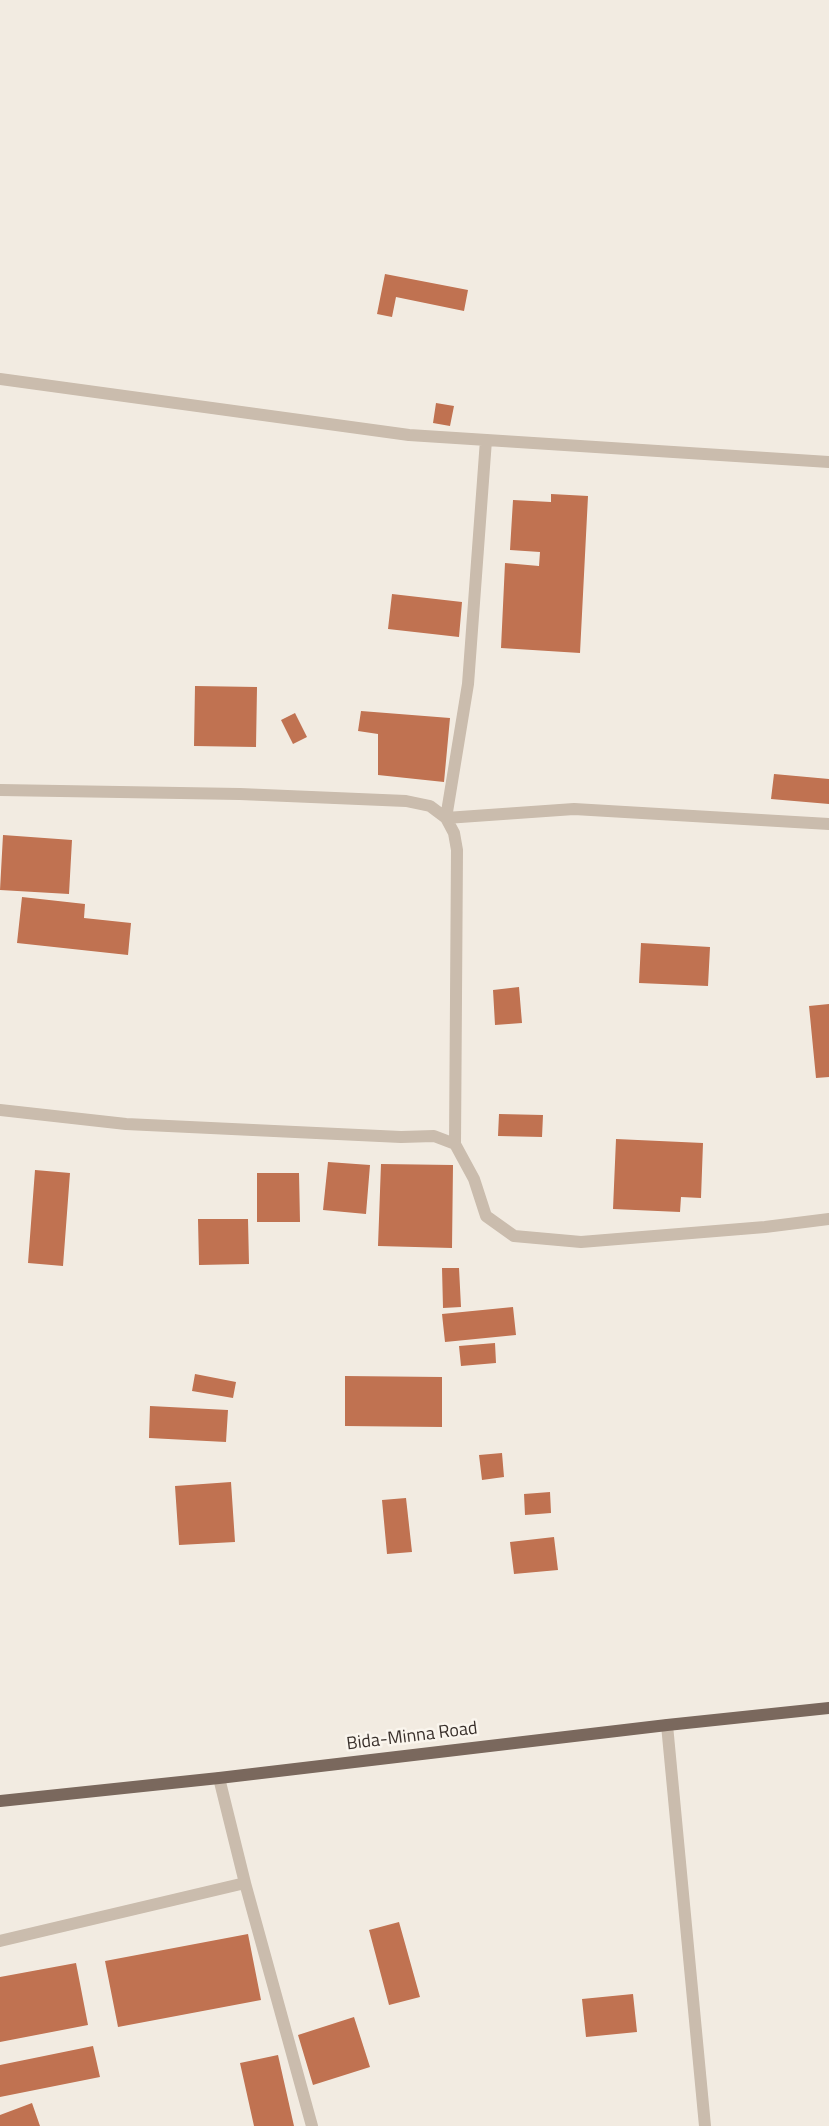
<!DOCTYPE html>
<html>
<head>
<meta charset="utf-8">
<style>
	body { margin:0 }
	canvas { display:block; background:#f2ebe1 }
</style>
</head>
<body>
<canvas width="829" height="2126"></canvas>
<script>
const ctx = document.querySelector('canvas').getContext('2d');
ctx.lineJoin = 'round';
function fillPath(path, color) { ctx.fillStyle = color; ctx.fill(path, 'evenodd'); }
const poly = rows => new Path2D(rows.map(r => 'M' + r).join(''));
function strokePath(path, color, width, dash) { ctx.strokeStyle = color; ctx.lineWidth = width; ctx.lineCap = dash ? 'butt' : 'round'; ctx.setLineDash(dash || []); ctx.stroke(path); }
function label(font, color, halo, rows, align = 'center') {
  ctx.font = font + ' "Titillium Web",sans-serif'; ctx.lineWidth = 5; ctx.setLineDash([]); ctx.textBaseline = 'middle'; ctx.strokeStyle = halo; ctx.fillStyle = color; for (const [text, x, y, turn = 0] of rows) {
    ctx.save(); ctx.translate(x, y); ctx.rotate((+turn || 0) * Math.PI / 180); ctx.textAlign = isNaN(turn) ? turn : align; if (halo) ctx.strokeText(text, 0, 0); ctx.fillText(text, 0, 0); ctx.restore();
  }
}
fillPath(poly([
	[385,274,468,290,464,311,396,297,392,317,377,314],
	[436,403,454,406,450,426,433,423],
	[551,494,588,496,580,653,501,648,505,563,539,566,540,552,510,550,513,500,551,502],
	[392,594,462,602,459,637,388,629],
	[195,686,257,687,256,747,194,746],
	[361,711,450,718,444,782,378,775,378,734,358,731],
	[295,713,307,737,293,744,281,720],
	[774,774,829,779,829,804,771,799],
	[3,835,72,840,69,894,0,890],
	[22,897,85,904,84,918,131,923,128,955,17,943],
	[641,943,710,947,708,986,639,983],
	[519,987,522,1023,495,1025,493,990],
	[829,1004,829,1077,816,1078,809,1006],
	[499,1114,543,1115,542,1137,498,1136],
	[616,1139,703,1143,701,1198,681,1197,680,1212,613,1209],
	[328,1162,370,1165,366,1214,323,1210],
	[381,1164,453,1165,452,1248,378,1246],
	[35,1170,70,1173,63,1266,28,1263],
	[257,1173,299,1173,300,1222,257,1222],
	[198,1219,248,1219,249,1264,199,1265],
	[442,1268,459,1268,461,1307,443,1308],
	[513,1307,516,1335,445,1342,442,1314],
	[495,1343,496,1363,461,1366,459,1346],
	[195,1374,236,1382,233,1398,192,1391],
	[345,1376,442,1377,442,1427,345,1426],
	[150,1406,228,1410,226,1442,149,1438],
	[502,1453,504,1477,482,1480,479,1455],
	[231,1482,235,1542,179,1545,175,1486],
	[550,1492,551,1513,525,1515,524,1494],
	[406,1498,412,1552,387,1554,382,1500],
	[554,1537,558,1570,514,1574,510,1542],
	[399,1922,420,1997,389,2005,369,1930],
	[248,1934,261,2000,118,2027,105,1961],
	[76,1963,88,2025,0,2042,0,1977],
	[633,1994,637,2032,586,2037,582,1999],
	[354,2017,370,2067,313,2085,298,2035],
	[93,2046,100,2077,0,2097,0,2065],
	[278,2055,294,2126,254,2126,240,2063],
	[32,2103,40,2126,0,2126,0,2115]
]), '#c07251');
strokePath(poly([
	[0,379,409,435,829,462],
	[486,440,468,684,446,818,574,809,829,824],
	[0,790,240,794,406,801,430,806,446,818,454,833,457,850,455,1144,474,1179,486,1216,514,1236,581,1242,765,1227,829,1219],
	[0,1110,126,1124,401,1137,434,1136,455,1144],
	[667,1725,705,2126],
	[219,1778,245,1883,312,2126],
	[0,1941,245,1883]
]), '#cabcad', 12);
strokePath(poly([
	[0,1801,219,1778,667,1725,829,1708]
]), '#7a685d', 12);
label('18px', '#39302b', '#faf5ed', [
	["Bida-Minna Road",412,1737,-7]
]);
</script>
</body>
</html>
